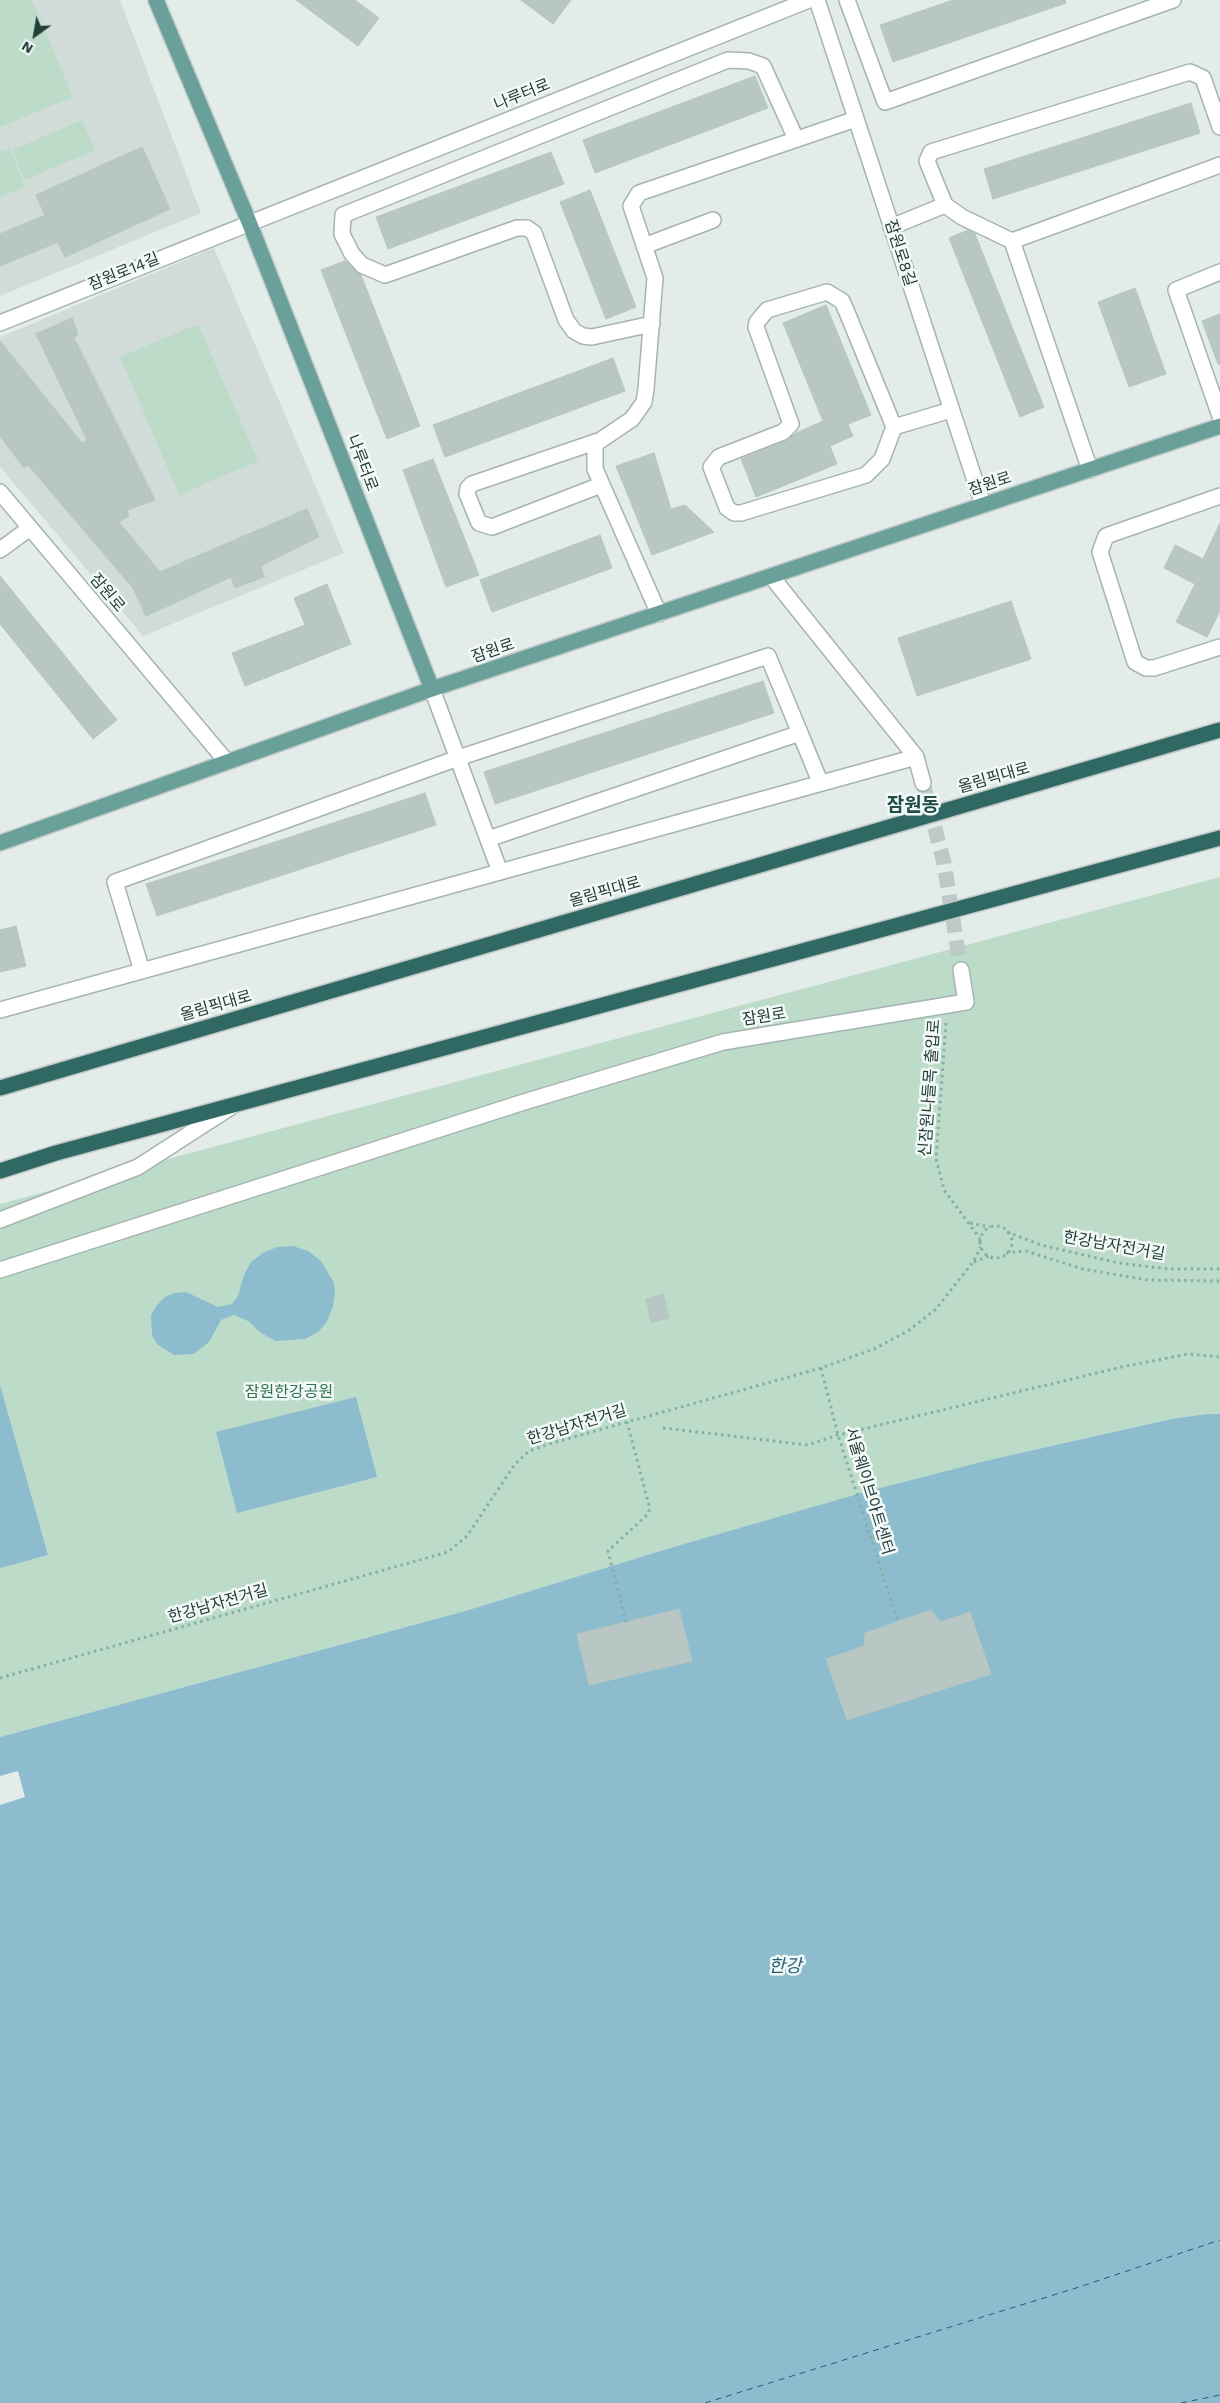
<!DOCTYPE html>
<html>
<head>
<meta charset="utf-8">
<style>
	body { margin:0 }
	#map { position:relative; width:1220px; height:2403px; overflow:hidden; background:#e3ece9; font-family:"Work Sans",sans-serif }
	canvas { display:block }
	.north { position:absolute; left:10px; top:10px; width:50px; height:50px; -webkit-text-stroke:4px #f3f9f7; paint-order:stroke; rotate:212deg; font-size:14px; font-weight:700; line-height:20px; text-align:center; color:#233d39 }
	.north::after { content:''; display:block; margin:auto; width:18px; height:22px; background:#233d39; clip-path:polygon(50% 0,100% 100%,50% 72%,0 100%) }
</style>
</head>
<body>
<div id="map">
<canvas width="1220" height="2403"></canvas>
<div class="north">N</div>
</div>
<script>
const ctx = document.querySelector('canvas').getContext('2d');
ctx.lineJoin = 'round';
function fillPath(path, color) { ctx.fillStyle = color; ctx.fill(path, 'evenodd'); }
const poly = rows => new Path2D(rows.map(r => 'M' + r).join(''));
function strokePath(path, color, width, dash) { ctx.strokeStyle = color; ctx.lineWidth = width; ctx.lineCap = dash ? 'butt' : 'round'; ctx.setLineDash(dash || []); ctx.stroke(path); }
function label(font, color, halo, rows, align = 'center') {
  ctx.font = font + ' "Work Sans","Noto Sans KR",sans-serif'; ctx.lineWidth = 5; ctx.setLineDash([]); ctx.textBaseline = 'middle'; ctx.strokeStyle = halo; ctx.fillStyle = color; for (const [text, x, y, turn = 0] of rows) {
    ctx.save(); ctx.translate(x, y); ctx.rotate((+turn || 0) * Math.PI / 180); ctx.textAlign = isNaN(turn) ? turn : align; if (halo) ctx.strokeText(text, 0, 0); ctx.fillText(text, 0, 0); ctx.restore();
  }
}
fillPath(poly([
	[0,0,120,0,201,213,0,296],
	[214,248,344,553,143,636,0,467,0,337]
]), '#d1dcd8');
fillPath(poly([
	[0,0,32,0,73,97,0,127],
	[82,120,95,150,25,180,12,150],
	[10,149,25,187,0,197,0,152],
	[198,324,258,461,179,495,120,357],
	[1220,877,1220,1415,1206,1414,1171,1419,985,1461,670,1548,465,1611,0,1737,0,1204]
]), '#bcdcc9');
fillPath(poly([
	[293,1246,308,1251,321,1261,334,1283,335,1291,333,1307,326,1323,318,1332,305,1339,276,1341,261,1333,248,1321,234,1315,221,1320,209,1342,194,1354,174,1355,157,1344,152,1335,151,1315,157,1305,165,1297,175,1293,186,1292,218,1307,232,1304,238,1296,244,1275,251,1262,263,1253,277,1247],
	[0,1385,48,1555,0,1568],
	[356,1397,377,1477,237,1513,216,1432],
	[1206,1414,1220,1414,1220,2403,0,2403,0,1737,465,1611,670,1548,865,1492,985,1461,1171,1419]
]), '#8dbccf');
fillPath(poly([
	[18,1771,25,1797,0,1805,0,1776]
]), '#e3ece9');
strokePath(poly([
	[705,2403,1076,2288,1220,2240],
	[1181,2403,1220,2395]
]), '#1f5d77', 1, [6, 5]);
const building = poly([
	[296,0,355,0,379,18,358,46,296,0],
	[521,0,571,0,553,24,521,0],
	[953,0,1065,0,1066,3,893,62,880,25,953,0],
	[755,76,768,108,595,173,583,140,755,76],
	[1191,103,1200,133,993,199,984,169,1191,103],
	[142,147,170,209,65,257,58,242,0,266,0,234,45,215,36,195,142,147],
	[551,152,564,184,388,249,376,217,551,152],
	[590,190,636,307,606,319,560,202,590,190],
	[968,230,975,234,1044,407,1020,417,949,238,968,230],
	[345,261,361,275,420,426,387,439,321,270,345,261],
	[1135,288,1166,374,1129,387,1098,302,1135,288],
	[826,305,871,415,848,424,853,436,830,446,837,464,756,497,741,459,786,441,796,433,823,421,783,323,826,305],
	[1220,314,1220,364,1218,364,1202,321,1220,314],
	[72,318,78,334,74,338,155,500,127,510,129,516,119,522,160,572,307,509,319,537,261,566,264,577,235,588,231,577,146,616,133,588,28,465,24,468,0,436,0,341,82,443,87,440,36,334,72,318],
	[613,358,625,391,445,457,433,425,613,358],
	[654,453,671,509,685,505,714,532,652,555,616,466,654,453],
	[433,459,479,575,446,587,403,470,433,459],
	[1220,523,1220,611,1207,637,1176,622,1195,584,1164,568,1175,545,1203,559,1220,523],
	[600,535,612,568,492,612,480,580,600,535],
	[0,576,117,720,93,739,0,624,0,576],
	[327,584,351,644,245,686,232,653,305,625,294,598,327,584],
	[1011,601,1031,659,917,696,898,638,1011,601],
	[763,681,774,713,495,804,484,772,763,681],
	[425,793,436,825,157,916,146,884,425,793],
	[16,926,26,966,0,972,0,930,16,926],
	[663,1294,669,1318,651,1322,646,1299,663,1294],
	[679,1609,692,1661,589,1685,577,1634,679,1609],
	[931,1610,940,1622,970,1612,991,1674,847,1720,826,1659,864,1646,865,1633,931,1610]
]);
fillPath(building, '#b8c7c3');
strokePath(building, '#b5c6c1', 1);
strokePath(poly([
	[923,783,944,863,961,970]
]), '#bdc9c6', 15, [15, 8]);
const minor = poly([
	[817,0,983,505],
	[847,0,885,102,1173,0],
	[1220,127,1203,78,1190,72,931,152,927,161,945,205,962,217,1012,241,1220,165],
	[891,227,945,205],
	[1012,241,1090,470],
	[644,246,713,220],
	[1220,272,1176,290,1220,416],
	[0,323,809,0],
	[652,324,592,337,583,336,574,331,566,320,534,233,527,228,517,228,385,275,362,265,352,254,342,234,343,215,728,60,749,61,763,66,796,139],
	[894,427,846,310,842,301,827,292,767,310,757,322,756,327,791,424,783,432,719,457,711,467,727,508,734,513,741,513,866,475,882,459,894,427,951,410],
	[598,441,472,484,468,488,467,494,479,523,492,527,601,485],
	[0,492,227,762],
	[1220,496,1106,536,1100,552,1135,662,1146,668,1154,668,1220,647],
	[0,550,30,528],
	[771,576,916,757,923,783],
	[659,614,595,469,595,444,632,419,644,402,646,389,655,278,631,206,639,193,856,119],
	[432,689,500,872],
	[800,733,820,782],
	[142,971,115,882,458,758,768,656,800,733,488,839],
	[0,1010,916,757],
	[0,1220,138,1167,231,1107],
	[0,1270,524,1102,723,1042,966,1002,961,970]
]);
const major = poly([
	[156,0,249,222,432,689],
	[0,843,432,689,1220,426]
]);
const highway = poly([
	[0,1088,1220,730],
	[0,1171,56,1153,1220,838]
]);
strokePath(minor, '#a6b4b1', 18);
strokePath(major, '#c1c9c8', 18);
strokePath(highway, '#c1c9c8', 18);
strokePath(poly([
	[946,1023,936,1159,944,1190,980,1239],
	[970,1223,990,1227],
	'980 1242a16 16 0 1 1 32 0a16 16 0 1 1-32 0Z',
	[1007,1232,1041,1245,1119,1263,1168,1269,1220,1269],
	[1006,1253,1026,1251,1083,1269,1148,1280,1220,1281],
	[974,1262,989,1256],
	[821,1368,838,1435,898,1622],
	[663,1428,808,1445,838,1435,1126,1366,1188,1354,1220,1357],
	[626,1622,608,1551,647,1515,650,1509,627,1422],
	[0,1678,448,1552,467,1536,515,1464,529,1451,552,1443,821,1368,874,1349,908,1331,936,1309,973,1262,981,1247]
]), '#84afa7', 3, [2.5, 4]);
strokePath(minor, '#fff', 15);
strokePath(major, '#69a099', 15);
strokePath(highway, '#306864', 15);
label('16px', '#233d39', '#f3f9f7', [
	["나루터로",522,95,-22],
	["잠원로8길",900,253,72],
	["잠원로14길",124,272,-22],
	["나루터로",362,463,69],
	["잠원로",990,484,-18],
	["잠원로",107,593,50],
	["잠원로",493,651,-19],
	["올림픽대로",994,778,-16],
	["올림픽대로",605,892,-16],
	["올림픽대로",216,1006,-16],
	["잠원로",764,1017,-9],
	["신잠원나들목 출입로",930,1088,-86],
	["한강남자전거길",1114,1246,10],
	["한강남자전거길",577,1425,-17],
	["서울웨이브아트센터",869,1491,73],
	["한강남자전거길",218,1604,-16]
]);
label('16px', '#2f7252', '#f3f9f7', [
	["잠원한강공원",289,1392]
]);
label('italic 18px', '#1f5d77', '#f3f9f7', [
	["한강",785,1967]
]);
label('bold 19px', '#204e49', '#f3f9f7', [
	["잠원동",913,805]
]);
</script>
</body>
</html>
